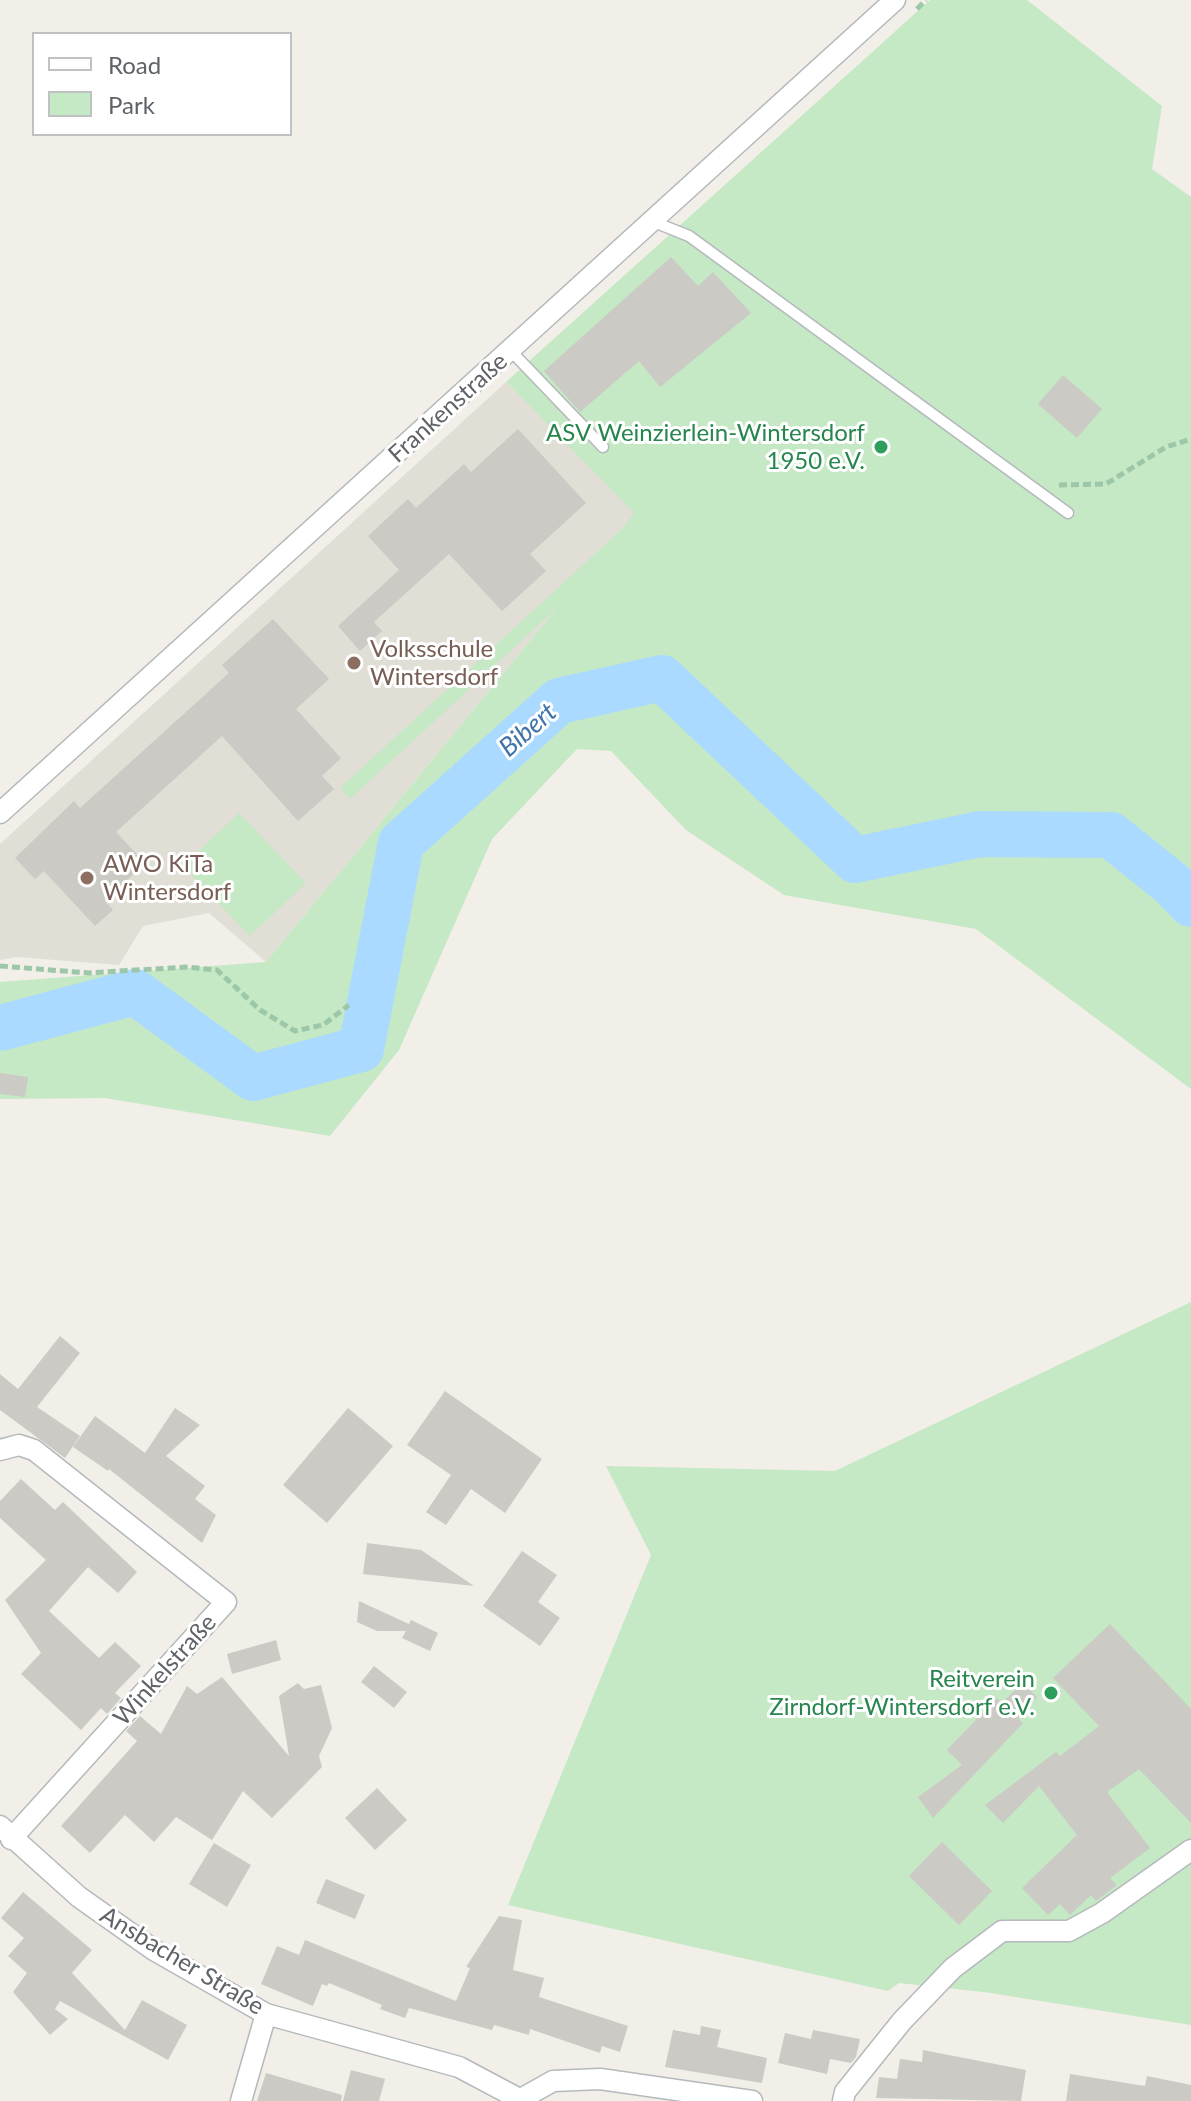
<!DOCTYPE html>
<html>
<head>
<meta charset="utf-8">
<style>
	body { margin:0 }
	#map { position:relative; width:1191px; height:2101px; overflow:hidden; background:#f1efe8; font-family:Lato,sans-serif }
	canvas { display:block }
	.legend { position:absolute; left:32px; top:32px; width:260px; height:104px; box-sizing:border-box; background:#fff; border:2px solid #bfc1c3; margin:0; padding:10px 14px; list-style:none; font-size:24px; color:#5f6368 }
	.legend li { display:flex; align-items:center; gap:16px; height:40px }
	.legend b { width:40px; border:2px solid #bfc1c3 }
</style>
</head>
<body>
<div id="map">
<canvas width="1191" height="2101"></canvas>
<ul class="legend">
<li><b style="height:10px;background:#fff"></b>Road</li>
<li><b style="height:22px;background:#c5e8c5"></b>Park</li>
</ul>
</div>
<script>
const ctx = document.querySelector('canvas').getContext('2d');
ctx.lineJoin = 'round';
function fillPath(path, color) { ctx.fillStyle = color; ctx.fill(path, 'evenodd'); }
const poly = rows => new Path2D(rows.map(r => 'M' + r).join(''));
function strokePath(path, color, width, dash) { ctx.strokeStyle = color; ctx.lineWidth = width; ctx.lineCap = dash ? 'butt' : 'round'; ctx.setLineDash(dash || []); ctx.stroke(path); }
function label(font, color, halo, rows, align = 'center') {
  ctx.font = font + ' Lato,sans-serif'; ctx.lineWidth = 6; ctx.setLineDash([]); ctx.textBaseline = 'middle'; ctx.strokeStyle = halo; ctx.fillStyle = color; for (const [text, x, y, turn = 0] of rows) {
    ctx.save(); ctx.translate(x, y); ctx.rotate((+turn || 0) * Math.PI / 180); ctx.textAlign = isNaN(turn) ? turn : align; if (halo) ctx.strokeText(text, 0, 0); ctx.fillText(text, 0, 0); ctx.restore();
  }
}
fillPath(poly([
	[506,382,635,513,266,962,209,913,143,926,119,965,16,957,0,960,0,844]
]), '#e1ded6');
fillPath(poly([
	[930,0,1027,0,1162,106,1152,169,1191,197,1191,1089,976,929,784,895,686,830,611,751,577,749,492,839,399,1050,330,1136,105,1098,0,1099,0,982,266,962,557,608,350,799,340,788,623,528,634,513,506,382],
	[239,813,306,883,250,936,183,866],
	[1191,1302,1191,2025,984,1992,899,1983,888,1991,508,1905,651,1555,606,1466,835,1471]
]), '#c5e8c5');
strokePath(poly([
	[0,1028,135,992,253,1078,361,1049,401,843,559,701,662,678,855,860,980,834,1111,835,1172,884,1191,904]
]), '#aadaff', 46);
fillPath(poly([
	[671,257,698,286,713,272,751,313,660,387,639,361,580,412,544,371],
	[1063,375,1102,409,1077,438,1038,404],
	[518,429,586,503,530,554,546,571,502,611,449,554,374,622,382,631,360,651,338,626,399,570,368,536,408,499,416,508,464,464,471,472],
	[273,619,329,679,296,709,341,758,322,776,334,789,298,821,222,736,116,832,145,863,105,901,113,910,95,926,44,871,35,879,15,858,74,801,80,808,229,673,222,665],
	[0,1073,28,1077,25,1097,0,1094],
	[60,1336,80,1353,37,1407,80,1436,65,1458,0,1410,0,1374,18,1389],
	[445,1391,542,1459,505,1513,471,1489,446,1525,426,1512,451,1475,407,1445],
	[175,1408,200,1425,166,1456,205,1486,195,1499,216,1515,202,1543,109,1469,108,1471,73,1447,95,1416,145,1453],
	[348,1408,393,1446,327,1523,283,1485],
	[21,1479,55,1510,63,1502,137,1572,118,1593,88,1567,49,1611,99,1658,115,1642,141,1666,115,1693,121,1698,107,1714,101,1708,81,1730,21,1674,41,1653,5,1600,46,1560,0,1518,0,1501],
	[367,1543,421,1550,474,1586,363,1574],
	[522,1551,557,1575,538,1602,560,1618,540,1646,483,1606],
	[359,1601,409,1624,411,1620,438,1633,430,1651,402,1638,406,1631,377,1631,357,1622],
	[1110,1624,1191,1709,1191,1823,1139,1769,1107,1792,1150,1848,1110,1878,1117,1885,1096,1901,1091,1895,1070,1915,1060,1904,1048,1915,1022,1888,1077,1835,1039,1786,1003,1823,985,1805,1056,1752,1060,1756,1099,1726,1053,1678],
	[276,1640,281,1660,232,1674,227,1654],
	[374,1666,407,1692,394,1708,361,1682],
	[222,1677,289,1756,279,1696,298,1683,304,1689,321,1685,332,1728,319,1756,322,1767,272,1818,243,1791,212,1840,176,1817,154,1842,125,1815,90,1853,61,1826,137,1741,126,1731,140,1716,161,1734,187,1686,197,1694],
	[1022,1683,1037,1697,1018,1718,1023,1723,933,1818,918,1797,962,1765,947,1750,997,1698,1002,1703],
	[377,1788,407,1820,375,1850,345,1818],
	[942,1842,992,1891,959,1925,909,1876],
	[214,1843,251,1865,227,1907,189,1884],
	[326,1879,365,1895,355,1919,316,1903],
	[23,1892,92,1950,72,1973,125,2030,142,2000,187,2025,168,2060,60,2001,55,2009,68,2019,50,2035,13,1992,27,1973,8,1956,24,1938,1,1918],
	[499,1916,522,1920,513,1970,544,1978,539,1997,628,2026,620,2052,602,2046,600,2053,530,2029,529,2035,494,2025,492,2030,409,2008,405,2018,380,2009,382,2005,329,1983,327,1986,322,1984,313,2006,261,1984,277,1946,299,1955,305,1940,456,2001,470,1968,466,1967],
	[701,2026,721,2030,717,2047,767,2058,762,2083,665,2067,673,2030,700,2035],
	[813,2030,860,2039,856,2057,851,2063,830,2059,827,2074,778,2063,785,2033,811,2039],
	[923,2050,1026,2070,1021,2101,876,2098,879,2077,897,2079,900,2059,922,2062],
	[351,2070,385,2079,379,2101,343,2101],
	[266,2073,342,2095,341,2101,257,2101],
	[1070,2074,1145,2086,1147,2076,1191,2085,1191,2101,1066,2101]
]), '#cccac5');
const service = poly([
	[654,222,689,236,1068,513],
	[511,351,603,447]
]);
const minor = poly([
	[0,813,895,0],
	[0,1450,19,1445,34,1450,226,1602,11,1839],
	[0,1826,79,1897,154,1950,266,2014,459,2067,523,2101],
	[521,2099,553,2081,600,2079,752,2101],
	[241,2101,266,2014],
	[843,2101,845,2092,902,2021,953,1968,1002,1931,1069,1931,1102,1913,1191,1850]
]);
strokePath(service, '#b5b8bc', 13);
strokePath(minor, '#b5b8bc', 23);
strokePath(poly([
	[917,9,926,0],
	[1059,485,1106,484,1166,447,1191,439],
	[0,966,89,973,186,967,217,970,260,1010,295,1031,323,1025,349,1005]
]), '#9cc7a9', 5, [8, 4]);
strokePath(service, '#fff', 10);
strokePath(minor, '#fff', 20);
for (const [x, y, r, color] of [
	[881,447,8,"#2e9e5b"],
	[354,663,8,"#8d6e63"],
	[87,878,8,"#8d6e63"],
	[1051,1693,8,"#2e9e5b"]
]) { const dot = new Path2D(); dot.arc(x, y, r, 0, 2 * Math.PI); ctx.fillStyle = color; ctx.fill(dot); strokePath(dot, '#fff', 3); }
label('24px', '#5f6368', '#fff', [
	["Frankenstraße",448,408,-42],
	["Winkelstraße",165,1670,-48],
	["Ansbacher Straße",182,1961,31]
]);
label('24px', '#27864d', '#fff', [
	["ASV Weinzierlein-Wintersdorf",865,433],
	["1950 e.V.",865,461],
	["Reitverein",1035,1679],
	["Zirndorf-Wintersdorf e.V.",1035,1707]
], 'right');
label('24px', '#785e54', '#fff', [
	["Volksschule",370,649],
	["Wintersdorf",370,677],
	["AWO KiTa",103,864],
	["Wintersdorf",103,892]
], 'left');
label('italic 26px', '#4174aa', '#fff', [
	["Bibert",528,730,-41]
]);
</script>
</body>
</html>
